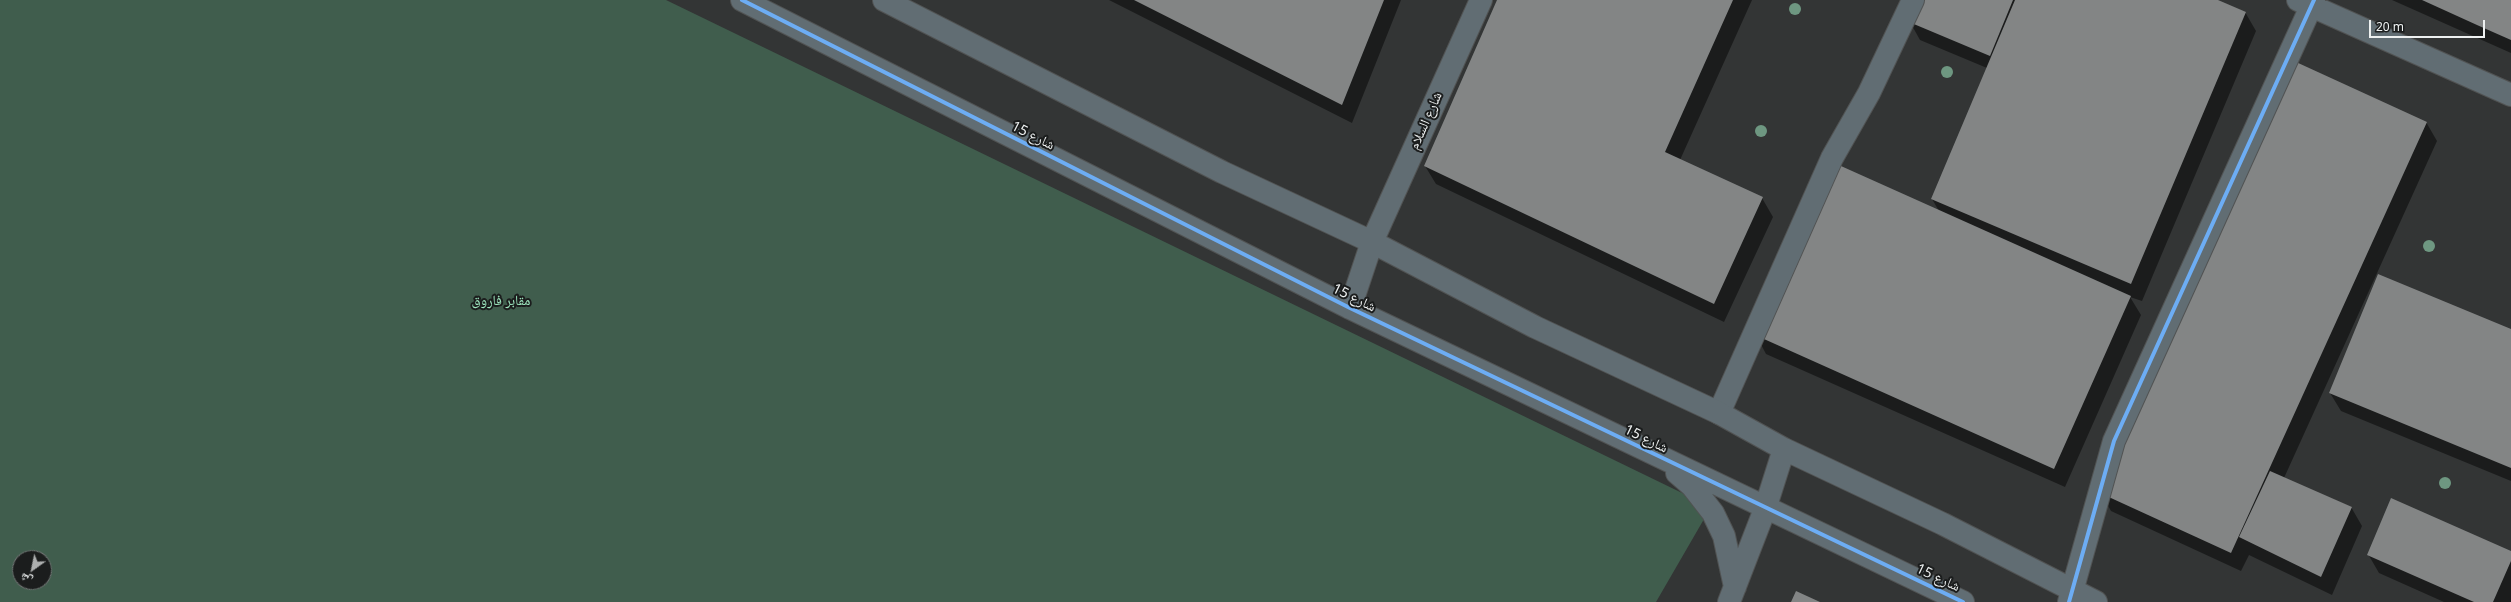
<!DOCTYPE html>
<html>
<head>
<meta charset="utf-8">
<style>
	body { margin:0 }
	#map { position:relative; width:2511px; height:602px; overflow:hidden; background:#333535; font-family:"Noto Sans","Noto Naskh Arabic",sans-serif }
	canvas { display:block }
	.north { position:absolute; left:12px; top:550px; width:40px; height:40px; box-sizing:border-box; background:#1b1d1d; border:1px solid #6f7272; border-radius:50%; rotate:213deg; font-size:11px; font-weight:700; line-height:16px; text-align:center; color:#eef1f1 }
	.north::after { content:''; display:block; margin:auto; width:14px; height:18px; background:#adafaf; clip-path:polygon(50% 0,100% 100%,50% 72%,0 100%) }
	.scale { position:absolute; left:2369px; top:20px; width:116px; height:18px; box-sizing:border-box; border:2px solid #eef1f1; border-top:0; padding-left:5px; font-size:12px; line-height:14px; white-space:nowrap; color:#eef1f1; -webkit-text-stroke:3px #1b1d1d; paint-order:stroke }
</style>
</head>
<body>
<div id="map">
<canvas width="2511" height="602"></canvas>
<div class="north">ش</div>
<div class="scale">20 m</div>
</div>
<script>
const ctx = document.querySelector('canvas').getContext('2d');
ctx.lineJoin = 'round';
function fillPath(path, color) { ctx.fillStyle = color; ctx.fill(path, 'evenodd'); }
const poly = rows => new Path2D(rows.map(r => 'M' + r).join(''));
function strokePath(path, color, width, dash) { ctx.strokeStyle = color; ctx.lineWidth = width; ctx.lineCap = dash ? 'butt' : 'round'; ctx.setLineDash(dash || []); ctx.stroke(path); }
function label(font, color, halo, rows, align = 'center') {
  ctx.font = font + ' "Noto Sans","Noto Naskh Arabic",sans-serif'; ctx.lineWidth = 4; ctx.setLineDash([]); ctx.textBaseline = 'middle'; ctx.strokeStyle = halo; ctx.fillStyle = color; for (const [text, x, y, turn = 0] of rows) {
    ctx.save(); ctx.translate(x, y); ctx.rotate((+turn || 0) * Math.PI / 180); ctx.textAlign = isNaN(turn) ? turn : align; if (halo) ctx.strokeText(text, 0, 0); ctx.fillText(text, 0, 0); ctx.restore();
  }
}
fillPath(poly([
	[0,0,666,0,1711,507,1656,602,0,602],
	[20,558,44,558,44,582,20,582]
]), '#405d4d');
fillPath(poly([
	[1109,0,1401,0,1352,123],
	[1498,0,1752,0,1680,160,1762,198,1773,217,1724,322,1436,184,1425,166],
	[1919,0,2216,0,2245,12,2256,31,2142,301,2130,297,2141,315,2065,487,1766,354,1756,335,1939,211,1932,199,1987,68,1920,40,1910,22],
	[2392,0,2511,0,2511,53],
	[2426,122,2437,141,2284,478,2351,507,2362,526,2332,595,2249,555,2241,571,2111,511,2101,493],
	[2511,330,2511,481,2341,411,2330,393],
	[2511,552,2511,602,2444,602,2379,573,2368,554]
]), '#0007');
fillPath(poly([
	[1134,0,1384,0,1342,105],
	[1497,0,1733,0,1665,152,1763,197,1714,304,1424,166],
	[1918,0,2013,0,1990,56,1909,22],
	[2015,0,2218,0,2246,12,2131,284,1931,199],
	[2422,0,2511,0,2511,40,2477,25],
	[2296,62,2427,122,2231,553,2100,493],
	[1832,162,2131,296,2054,469,1755,335],
	[2378,274,2511,329,2511,468,2329,393],
	[2270,471,2352,507,2321,577,2239,537],
	[2391,498,2511,551,2511,561,2493,602,2474,602,2367,555],
	[1796,591,1820,602,1791,602]
]), '#838585');
const minor = poly([
	[2298,0,2511,95],
	[1719,413,1832,158,1869,93,1913,0],
	[2069,602,2114,441,2314,0]
]);
const tertiary = poly([
	[742,0,1350,308,1963,602],
	[884,0,1222,172,1372,242,1535,327,1719,413,1784,449,1943,524,2096,602],
	[1350,308,1372,242,1481,0],
	[1677,473,1692,486,1713,513,1724,536,1735,587],
	[1729,602,1765,509,1784,449]
]);
strokePath(minor, '#515353', 24);
strokePath(tertiary, '#515353', 24);
strokePath(minor, '#616d73', 22);
strokePath(tertiary, '#616d73', 22);
strokePath(poly([
	[742,0,1350,308,1963,602],
	[2069,602,2114,441,2314,0]
]), '#6dadf4', 4);
ctx.fillStyle = '#6e9781';
for (const [x, y] of [
	[1795,9],
	[1947,72],
	[1761,131],
	[2429,246],
	[2445,483]
]) { ctx.beginPath(); ctx.arc(x, y, 6, 0, 2 * Math.PI); ctx.fill(); }
label('14px', '#eef1f1', '#1b1d1d', [
	["شارع السلام",1426,121,-66],
	["شارع 15",1033,136,27],
	["شارع 15",1354,298,26],
	["شارع 15",1646,439,26],
	["شارع 15",1938,578,25]
]);
label('14px', '#9ee7bf', '#1b1d1d', [
	["مقابر فاروق",501,301]
]);
</script>
</body>
</html>
